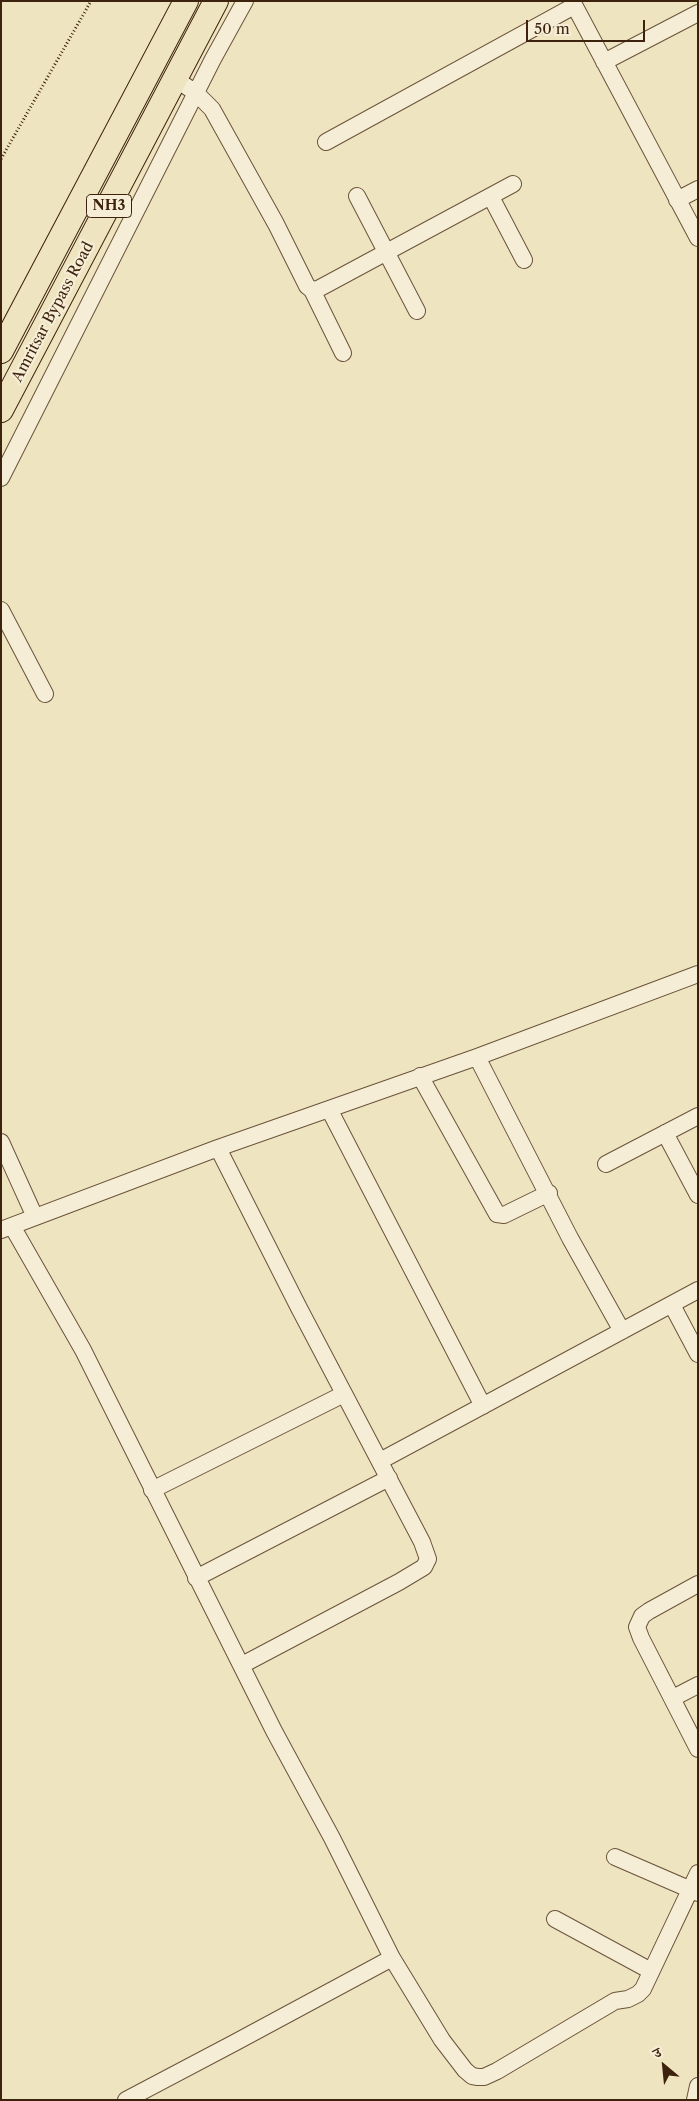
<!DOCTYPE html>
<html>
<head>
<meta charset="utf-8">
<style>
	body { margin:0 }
	#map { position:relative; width:699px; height:2101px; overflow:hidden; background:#efe4c0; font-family:"Libre Caslon Text","Noto Serif Devanagari",serif }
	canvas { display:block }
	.frame { position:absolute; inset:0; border:2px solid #3d230d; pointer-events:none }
	.north { position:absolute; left:639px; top:2041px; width:50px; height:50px; -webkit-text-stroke:4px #f5edd6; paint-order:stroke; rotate:332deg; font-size:14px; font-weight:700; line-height:20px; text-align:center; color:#3d230d }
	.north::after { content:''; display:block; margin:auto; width:18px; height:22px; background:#3d230d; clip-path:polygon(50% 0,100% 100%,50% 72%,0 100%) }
	.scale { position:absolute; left:526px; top:20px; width:119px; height:22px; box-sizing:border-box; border:2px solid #3d230d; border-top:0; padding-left:6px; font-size:15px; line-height:18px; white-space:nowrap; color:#3d230d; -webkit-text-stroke:4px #f5edd6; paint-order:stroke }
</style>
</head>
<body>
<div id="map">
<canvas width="699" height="2101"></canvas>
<div class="frame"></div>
<div class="north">उ</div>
<div class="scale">50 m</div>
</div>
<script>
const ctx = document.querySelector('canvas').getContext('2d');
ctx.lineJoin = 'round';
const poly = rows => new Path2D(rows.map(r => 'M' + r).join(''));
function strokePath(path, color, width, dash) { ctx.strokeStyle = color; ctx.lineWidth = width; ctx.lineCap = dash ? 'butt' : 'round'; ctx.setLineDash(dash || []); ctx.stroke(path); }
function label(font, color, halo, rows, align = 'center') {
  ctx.font = font + ' "Libre Caslon Text",serif'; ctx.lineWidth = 4.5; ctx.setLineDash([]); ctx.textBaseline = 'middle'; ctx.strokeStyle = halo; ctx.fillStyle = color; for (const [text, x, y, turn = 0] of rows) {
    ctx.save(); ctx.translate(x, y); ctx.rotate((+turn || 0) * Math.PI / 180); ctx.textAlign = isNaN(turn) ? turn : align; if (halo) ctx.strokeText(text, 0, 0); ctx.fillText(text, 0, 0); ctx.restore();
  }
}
const minor = poly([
	[572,1,698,238],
	[604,62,698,13],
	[174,78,196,93,212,109,276,224,307,286,312,290,318,289,513,184],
	[326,142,574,6],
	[357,196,417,311],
	[491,197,524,260],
	[677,200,698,189],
	[312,290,343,353],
	[1,478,213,59,245,1],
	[1,610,45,694],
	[477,1057,570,1238,622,1331],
	[420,1076,497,1214,504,1215,549,1193],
	[329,1109,483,1406],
	[665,1133,698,1195],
	[1,1142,35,1217],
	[218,1148,299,1308,422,1542,428,1559,424,1567,399,1582,242,1665],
	[606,1164,698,1116],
	[12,1226,83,1350,274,1731,332,1838,392,1958,442,2040,465,2070,472,2076,478,2077,484,2077,497,2071,615,2001,628,1999,638,1994,643,1989,698,1873],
	[1,1230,218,1148,477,1057,698,974],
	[672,1305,698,1354],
	[380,1461,698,1290],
	[152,1490,344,1394],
	[196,1578,389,1478],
	[698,1584,649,1611,642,1616,637,1627,641,1638,698,1749],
	[673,1698,698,1685],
	[615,1857,698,1893],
	[555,1919,651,1971],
	[126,2100,236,2042,392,1958],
	[695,2100,698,2086]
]);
const highway = poly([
	[1,351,186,1],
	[1,410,216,1]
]);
strokePath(minor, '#6a533a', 18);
strokePath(highway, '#3d230d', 26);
strokePath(poly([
	[1,159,91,1]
]), '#3d230d', 3, [1, 2.5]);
strokePath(minor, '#f5edd6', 16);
strokePath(highway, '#efe4c0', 24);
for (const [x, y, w] of [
	[109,206,45]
]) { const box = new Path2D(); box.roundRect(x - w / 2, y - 11.5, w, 23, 4); ctx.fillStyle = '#f5edd6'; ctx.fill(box); strokePath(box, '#3d230d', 1); }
label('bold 14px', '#3d230d', null, [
	["NH3",109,206]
]);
label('15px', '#3d230d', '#f5edd6', [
	["Amritsar Bypass Road",53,312,-62]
]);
</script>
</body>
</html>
